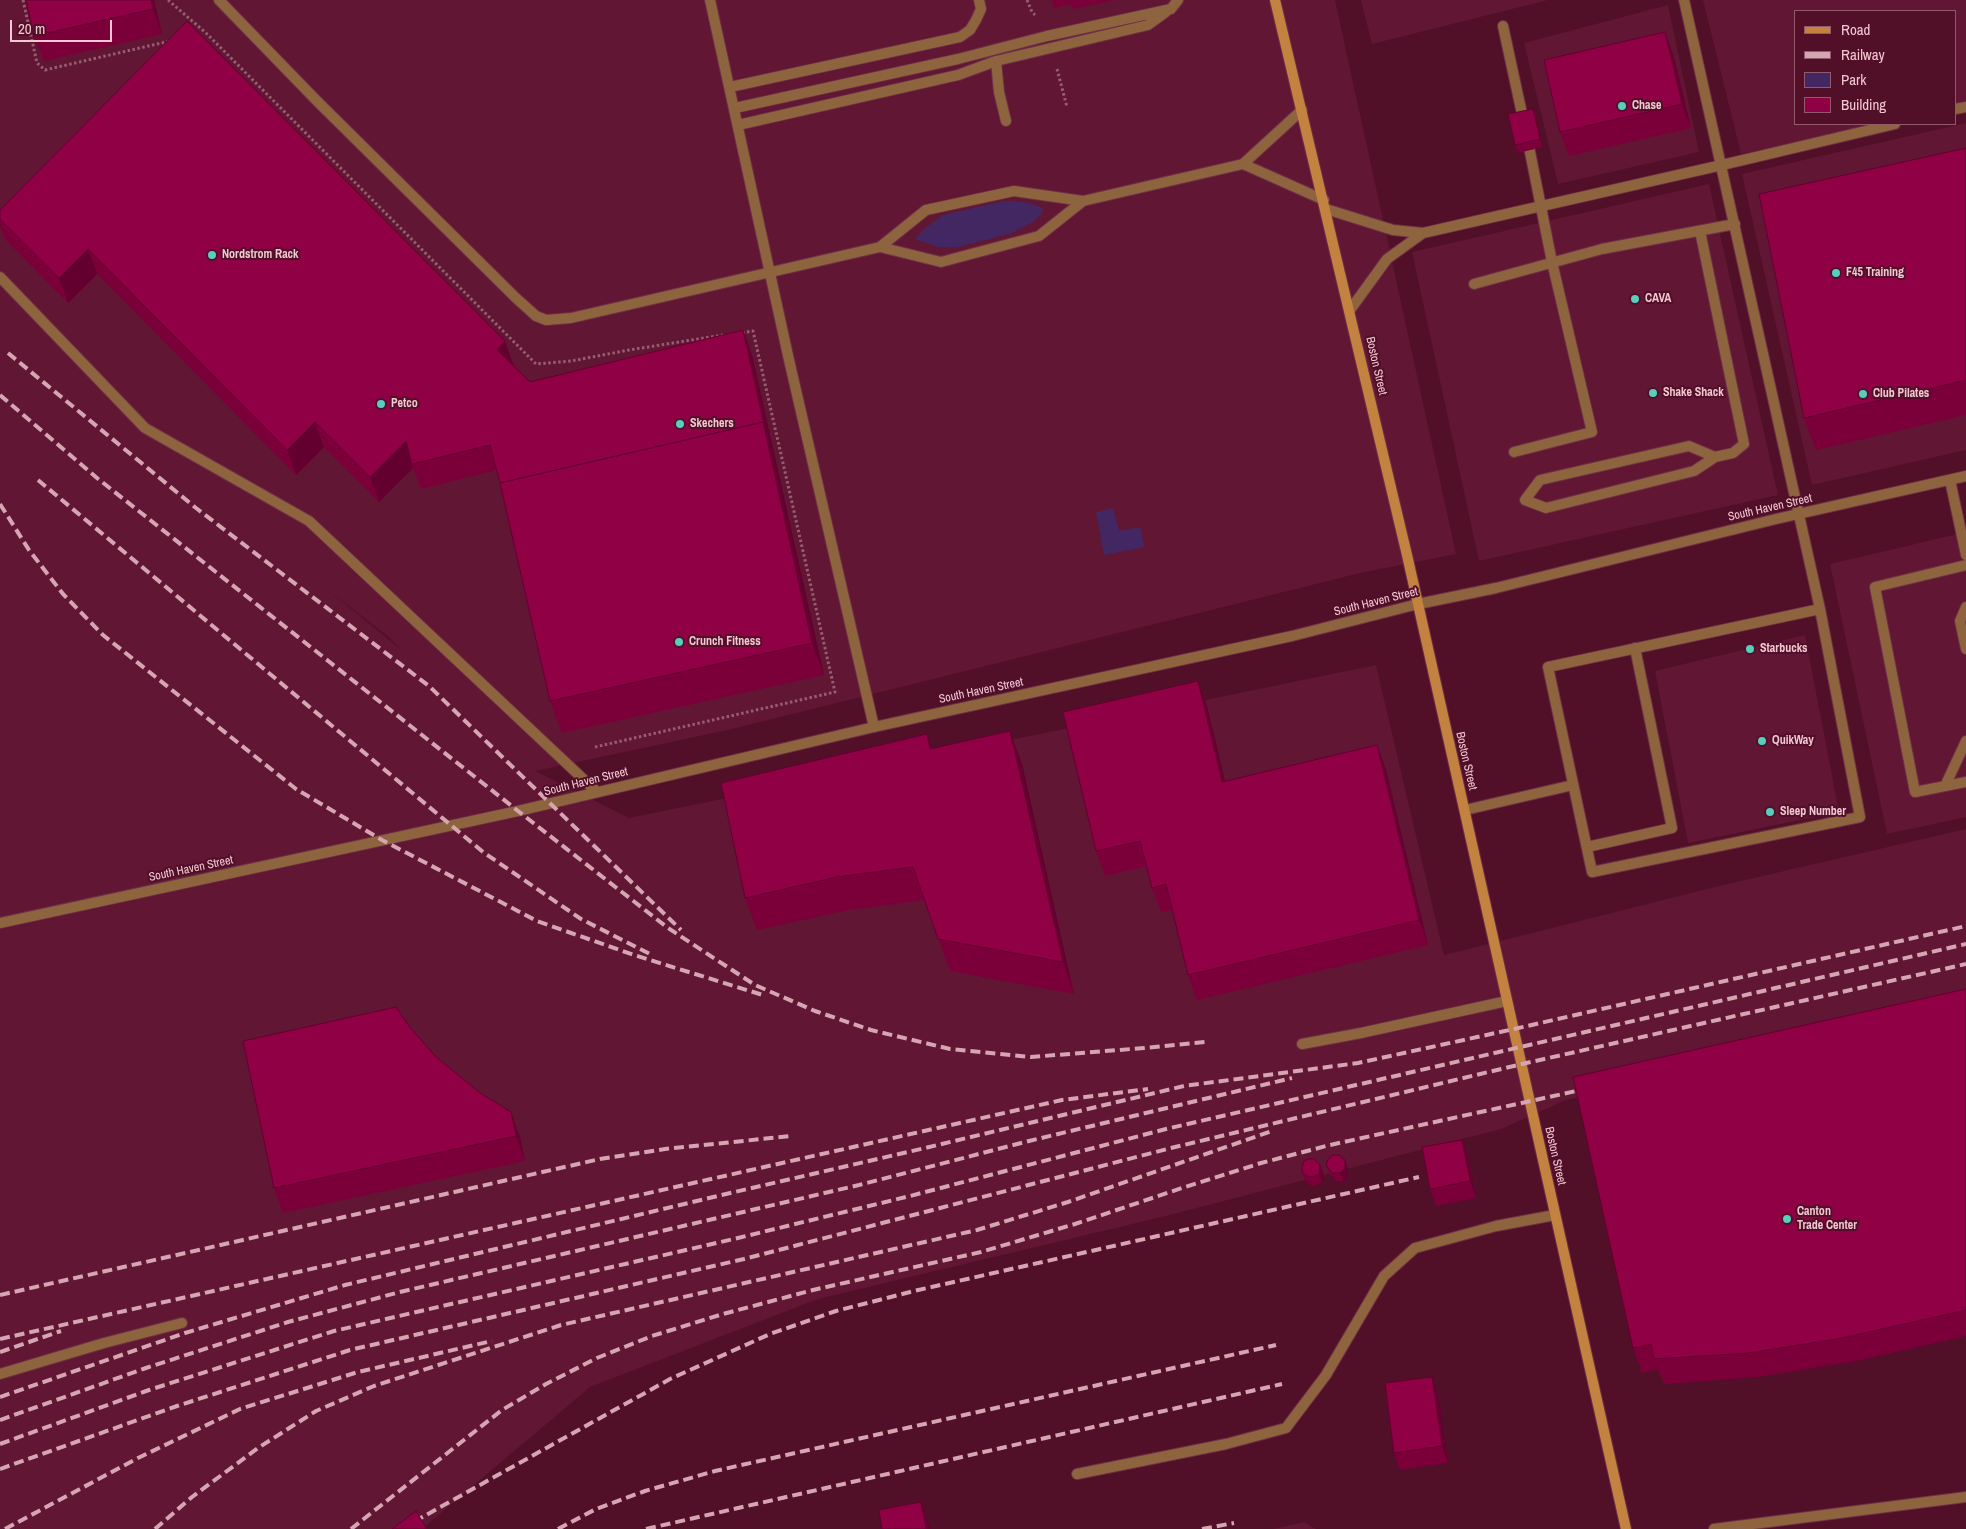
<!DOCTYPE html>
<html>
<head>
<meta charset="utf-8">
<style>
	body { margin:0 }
	#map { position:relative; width:1966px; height:1529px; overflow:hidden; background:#510f28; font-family:"Archivo Narrow",sans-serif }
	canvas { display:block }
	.legend { position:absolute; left:1794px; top:10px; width:162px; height:115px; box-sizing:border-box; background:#510f28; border:1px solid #92596c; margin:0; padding:6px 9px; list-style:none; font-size:15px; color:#f3c8d2 }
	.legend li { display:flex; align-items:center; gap:10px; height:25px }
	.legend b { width:25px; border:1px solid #92596c }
	.scale { position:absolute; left:10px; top:20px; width:102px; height:22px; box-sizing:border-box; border:2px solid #f3c8d2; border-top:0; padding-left:6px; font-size:15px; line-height:18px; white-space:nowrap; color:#f3c8d2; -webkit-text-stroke:4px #510f28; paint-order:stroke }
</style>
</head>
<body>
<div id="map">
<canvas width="1966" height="1529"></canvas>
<ul class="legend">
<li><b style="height:6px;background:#c48240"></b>Road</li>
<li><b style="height:6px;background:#d5a5b2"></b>Railway</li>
<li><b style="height:14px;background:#432763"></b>Park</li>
<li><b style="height:14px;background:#8f0044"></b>Building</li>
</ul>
<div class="scale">20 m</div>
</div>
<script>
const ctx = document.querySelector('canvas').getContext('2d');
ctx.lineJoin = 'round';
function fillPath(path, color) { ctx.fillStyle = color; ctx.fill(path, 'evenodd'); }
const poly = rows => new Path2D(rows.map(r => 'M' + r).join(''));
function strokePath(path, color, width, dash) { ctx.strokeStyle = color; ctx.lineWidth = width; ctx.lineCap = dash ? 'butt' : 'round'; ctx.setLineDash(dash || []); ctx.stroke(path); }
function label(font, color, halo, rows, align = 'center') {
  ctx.font = font + ' "Archivo Narrow",sans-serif'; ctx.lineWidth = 4; ctx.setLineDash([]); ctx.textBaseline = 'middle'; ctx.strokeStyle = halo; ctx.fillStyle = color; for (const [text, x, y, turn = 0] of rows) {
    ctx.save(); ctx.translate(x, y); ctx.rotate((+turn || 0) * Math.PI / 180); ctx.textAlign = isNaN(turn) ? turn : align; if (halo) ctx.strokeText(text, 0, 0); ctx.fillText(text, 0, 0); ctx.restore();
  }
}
fillPath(poly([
	[0,0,1335,0,1456,554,1360,573,728,730,535,771,629,818,1376,665,1444,955,1719,886,1966,829,1966,1009,1566,1100,1501,1129,1166,1216,818,1299,590,1387,422,1529,0,1529],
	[328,590,390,638,403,651],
	[1361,0,1548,0,1372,44],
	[1703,0,1966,0,1966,105,1955,107,1955,11,1795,11,1795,124,1879,124,1741,154],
	[1668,5,1699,152,1558,184,1524,43],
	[1966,123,1966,450,1812,485,1742,174],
	[1709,184,1778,495,1479,561,1412,252],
	[1966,532,1966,817,1887,834,1830,564],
	[1805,635,1839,812,1688,843,1655,671],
	[1304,1522,1316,1529,1273,1529]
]), '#611633');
fillPath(poly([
	[1003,201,1016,201,1030,203,1043,208,1042,213,1033,222,1012,233,958,247,938,247,915,239,925,228,943,215],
	[1113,508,1119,531,1140,527,1144,547,1104,555,1096,512]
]), '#432763');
const service = poly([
	[219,0,317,101,516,298,536,316,546,320,571,318,880,247,926,210,1014,191,1083,201,1243,164,1302,110],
	[710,0,789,360,874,727],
	[1684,0,1820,609,1548,667,1592,872,1860,817,1820,609],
	[1503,26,1524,123],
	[996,61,999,92,1006,121],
	[730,87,960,37,970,30,976,20,981,9,979,0],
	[735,108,958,59,1047,36,1171,9,1178,0],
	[1955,109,1966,107],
	[738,125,958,75,996,61,1148,25,1166,12],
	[1243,164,1324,200],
	[1326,209,1393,230,1423,233,1722,165,1895,124],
	[1700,231,1744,444,1733,453,1715,457,1689,446,1540,480,1525,500,1546,508,1694,471,1715,457],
	[880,247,941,262,1039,236,1083,201],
	[0,277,145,428,309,521,597,792],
	[1474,284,1602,249,1735,224],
	[1350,310,1387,259,1423,233],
	[1514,452,1592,432,1552,262,1527,137],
	[1950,480,1966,555],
	[1966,565,1875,587,1915,792,1966,782],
	[1966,607,1960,621,1966,649],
	[1945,786,1966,741],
	[1465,810,1573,785],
	[1587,847,1672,828,1635,648],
	[1302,1044,1361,1033,1507,1001],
	[0,1374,104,1343,182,1323],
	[1077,1474,1226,1444,1286,1428,1326,1375,1384,1276,1415,1248,1496,1226,1555,1215],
	[1714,1529,1966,1497]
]);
const minor = poly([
	[0,923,518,811,874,727,1292,636,1418,604]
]);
const tertiary = poly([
	[1418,604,1496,588,1776,519,1966,476]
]);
const secondary = poly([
	[1275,0,1407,555,1626,1529]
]);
strokePath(service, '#6e3047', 12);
strokePath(minor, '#6e3047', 12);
strokePath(tertiary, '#6e3047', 12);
strokePath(secondary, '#6e3047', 12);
strokePath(poly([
	[23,0,37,63,45,70,170,41],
	[168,0,206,33,536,364,571,361,629,350,723,335],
	[1027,0,1032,12,1035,15],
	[1057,69,1067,107],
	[595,747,835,692,753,331,741,333]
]), '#965e70', 3, [2.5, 2.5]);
strokePath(service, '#8d643d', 10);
strokePath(minor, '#8d643d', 10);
strokePath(tertiary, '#8d643d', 10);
strokePath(secondary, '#c48240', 10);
strokePath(poly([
	[8,353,196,508,429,686,681,930],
	[0,395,97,478,518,811,668,928,755,985,815,1011,871,1030,950,1049,1031,1057,1144,1048,1205,1042],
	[38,480,483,852,581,919,650,954],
	[0,504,29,550,63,594,103,635,296,789,382,840,537,921,634,955,766,996],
	[0,1295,600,1159,665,1149,791,1136],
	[0,1339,1062,1100,1148,1089],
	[0,1352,61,1331],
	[0,1397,185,1333,345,1285,726,1194,925,1148,1184,1086,1358,1063,1514,1029,1966,926],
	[0,1420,146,1368,288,1322,400,1292,859,1185,1029,1141,1292,1078],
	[0,1444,149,1390,334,1331,738,1238,910,1196,1166,1129,1966,944],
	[0,1469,177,1406,350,1350,744,1259,1171,1148,1522,1064,1966,964],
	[5,1529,138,1458,240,1409,358,1372,492,1341],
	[155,1529,192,1497,258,1448,316,1411,374,1386,561,1325,977,1230,1068,1202,1272,1131],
	[351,1529,502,1410,546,1384,597,1358,652,1336,723,1314,813,1290,981,1252,1075,1224,1182,1188,1261,1163,1330,1145,1590,1088],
	[401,1529,670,1379,770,1334,836,1311,914,1291,1419,1177],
	[558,1529,596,1509,645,1491,715,1471,1276,1345],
	[646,1529,1282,1384],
	[1202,1529,1234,1523]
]), '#d5a5b2', 4, [10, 5]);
fillPath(poly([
	[154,0,162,34,44,61,34,36],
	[1052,0,1115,0,1073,9,1071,4,1054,8],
	[1674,57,1691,128,1569,156,1560,132],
	[1533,109,1536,117,1543,147,1518,153,1515,145],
	[1966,148,1966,415,1816,450,1804,418],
	[0,210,514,366,530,382,743,330,752,355,824,675,562,733,550,701,497,470,421,489,413,468,379,502,324,447,296,475,97,274,68,303,5,239,0,226],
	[1198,681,1207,706,1225,781,1377,745,1386,770,1428,945,1197,1000,1188,975,1173,910,1161,912,1152,888,1147,866,1105,876,1096,851],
	[933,748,1022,764,1074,994,950,971,925,900,849,910,757,930,745,898],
	[1966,989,1966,1336,1851,1362,1758,1377,1664,1384,1658,1369,1642,1373,1633,1348],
	[409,1026,435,1056,520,1137,525,1161,283,1213,274,1188],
	[1462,1140,1468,1157,1476,1198,1436,1206,1430,1189],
	[1320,1165,1323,1173,1322,1182,1316,1186,1310,1185,1305,1180,1302,1172],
	[1326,1165,1348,1168,1348,1177,1344,1181,1336,1181,1330,1174],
	[1438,1394,1448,1463,1400,1470,1394,1453]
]), '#7b003a');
fillPath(poly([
	[151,0,154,0,162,34,153,9],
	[1665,32,1674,57,1691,128,1682,104],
	[1533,109,1536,117,1543,147,1540,139],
	[88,249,97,274,68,303,59,278],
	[743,330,752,355,824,675,812,643],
	[505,341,514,366,497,350],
	[315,422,324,447,296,475,287,450],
	[406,441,413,468,379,502,370,477],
	[1198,681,1207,706,1231,807,1222,782],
	[1010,731,1022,764,1074,994,1063,962],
	[927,734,939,766,930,749],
	[1377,745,1386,770,1428,945,1419,920],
	[511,1112,520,1137,525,1161,516,1136],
	[1462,1140,1468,1157,1476,1198,1470,1181],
	[1345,1160,1348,1168,1348,1177,1344,1181,1340,1173],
	[1320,1165,1323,1173,1322,1182,1319,1174],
	[1432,1377,1438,1394,1448,1463,1442,1446],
	[921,1502,930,1527,931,1529,926,1529]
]), '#640030');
const building = poly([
	[26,0,151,0,153,9,34,36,26,0],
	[187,21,505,341,497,350,530,382,743,330,765,429,763,422,500,483,490,445,412,464,406,441,370,477,315,422,287,450,88,249,59,278,0,219,0,210,187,21],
	[1665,32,1682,104,1560,132,1544,60,1665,32],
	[1533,109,1540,139,1515,145,1508,114,1533,109],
	[1966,148,1966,380,1804,418,1759,194,1966,148],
	[763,422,812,643,550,701,500,483,763,422],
	[1198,681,1222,782,1377,745,1419,920,1188,975,1166,884,1152,888,1140,841,1096,851,1063,712,1198,681],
	[1010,731,1063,962,938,939,913,867,837,877,745,898,721,783,927,734,930,749,1010,731],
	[1966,989,1966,1310,1842,1338,1749,1353,1654,1359,1651,1344,1633,1348,1573,1077,1966,989],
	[396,1007,409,1026,435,1056,479,1092,511,1112,516,1136,274,1188,243,1041,396,1007],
	[1462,1140,1470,1181,1430,1189,1422,1147,1462,1140],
	[1333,1155,1339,1155,1345,1160,1345,1168,1340,1173,1332,1173,1326,1165,1328,1159,1333,1155],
	[1308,1159,1314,1159,1320,1165,1319,1174,1313,1177,1307,1176,1302,1172,1302,1167,1304,1161,1308,1159],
	[1432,1377,1442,1446,1394,1453,1385,1383,1432,1377],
	[921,1502,926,1529,882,1529,879,1510,921,1502],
	[416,1511,427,1529,392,1529,416,1511]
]);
fillPath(building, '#8f0044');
strokePath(building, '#640030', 1);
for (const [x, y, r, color] of [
	[1622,106,5,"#59cebe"],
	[212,255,5,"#59cebe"],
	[1836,273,5,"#59cebe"],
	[1635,299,5,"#59cebe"],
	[1653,393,5,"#59cebe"],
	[1863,394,5,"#59cebe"],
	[381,404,5,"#59cebe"],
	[680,424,5,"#59cebe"],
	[679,642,5,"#59cebe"],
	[1750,649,5,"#59cebe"],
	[1762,741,5,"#59cebe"],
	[1770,812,5,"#59cebe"],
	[1787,1219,5,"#59cebe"]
]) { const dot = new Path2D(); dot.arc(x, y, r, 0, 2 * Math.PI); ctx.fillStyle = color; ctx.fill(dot); strokePath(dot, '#510f28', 2); }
label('bold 12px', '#f3c8d2', '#510f28', [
	["Chase",1632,106],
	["Nordstrom Rack",222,255],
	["F45 Training",1846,273],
	["CAVA",1645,299],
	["Shake Shack",1663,393],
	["Club Pilates",1873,394],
	["Petco",391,404],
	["Skechers",690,424],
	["Crunch Fitness",689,642],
	["Starbucks",1760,649],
	["QuikWay",1772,741],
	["Sleep Number",1780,812],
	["Canton",1797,1212],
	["Trade Center",1797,1226]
], 'left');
label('12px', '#f3c8d2', '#510f28', [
	["Boston Street",1376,366,77],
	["South Haven Street",1770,508,-13],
	["South Haven Street",1376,602,-14],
	["South Haven Street",981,691,-12],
	["Boston Street",1466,761,77],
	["South Haven Street",586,782,-14],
	["South Haven Street",191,869,-12],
	["Boston Street",1555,1156,77]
]);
</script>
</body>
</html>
